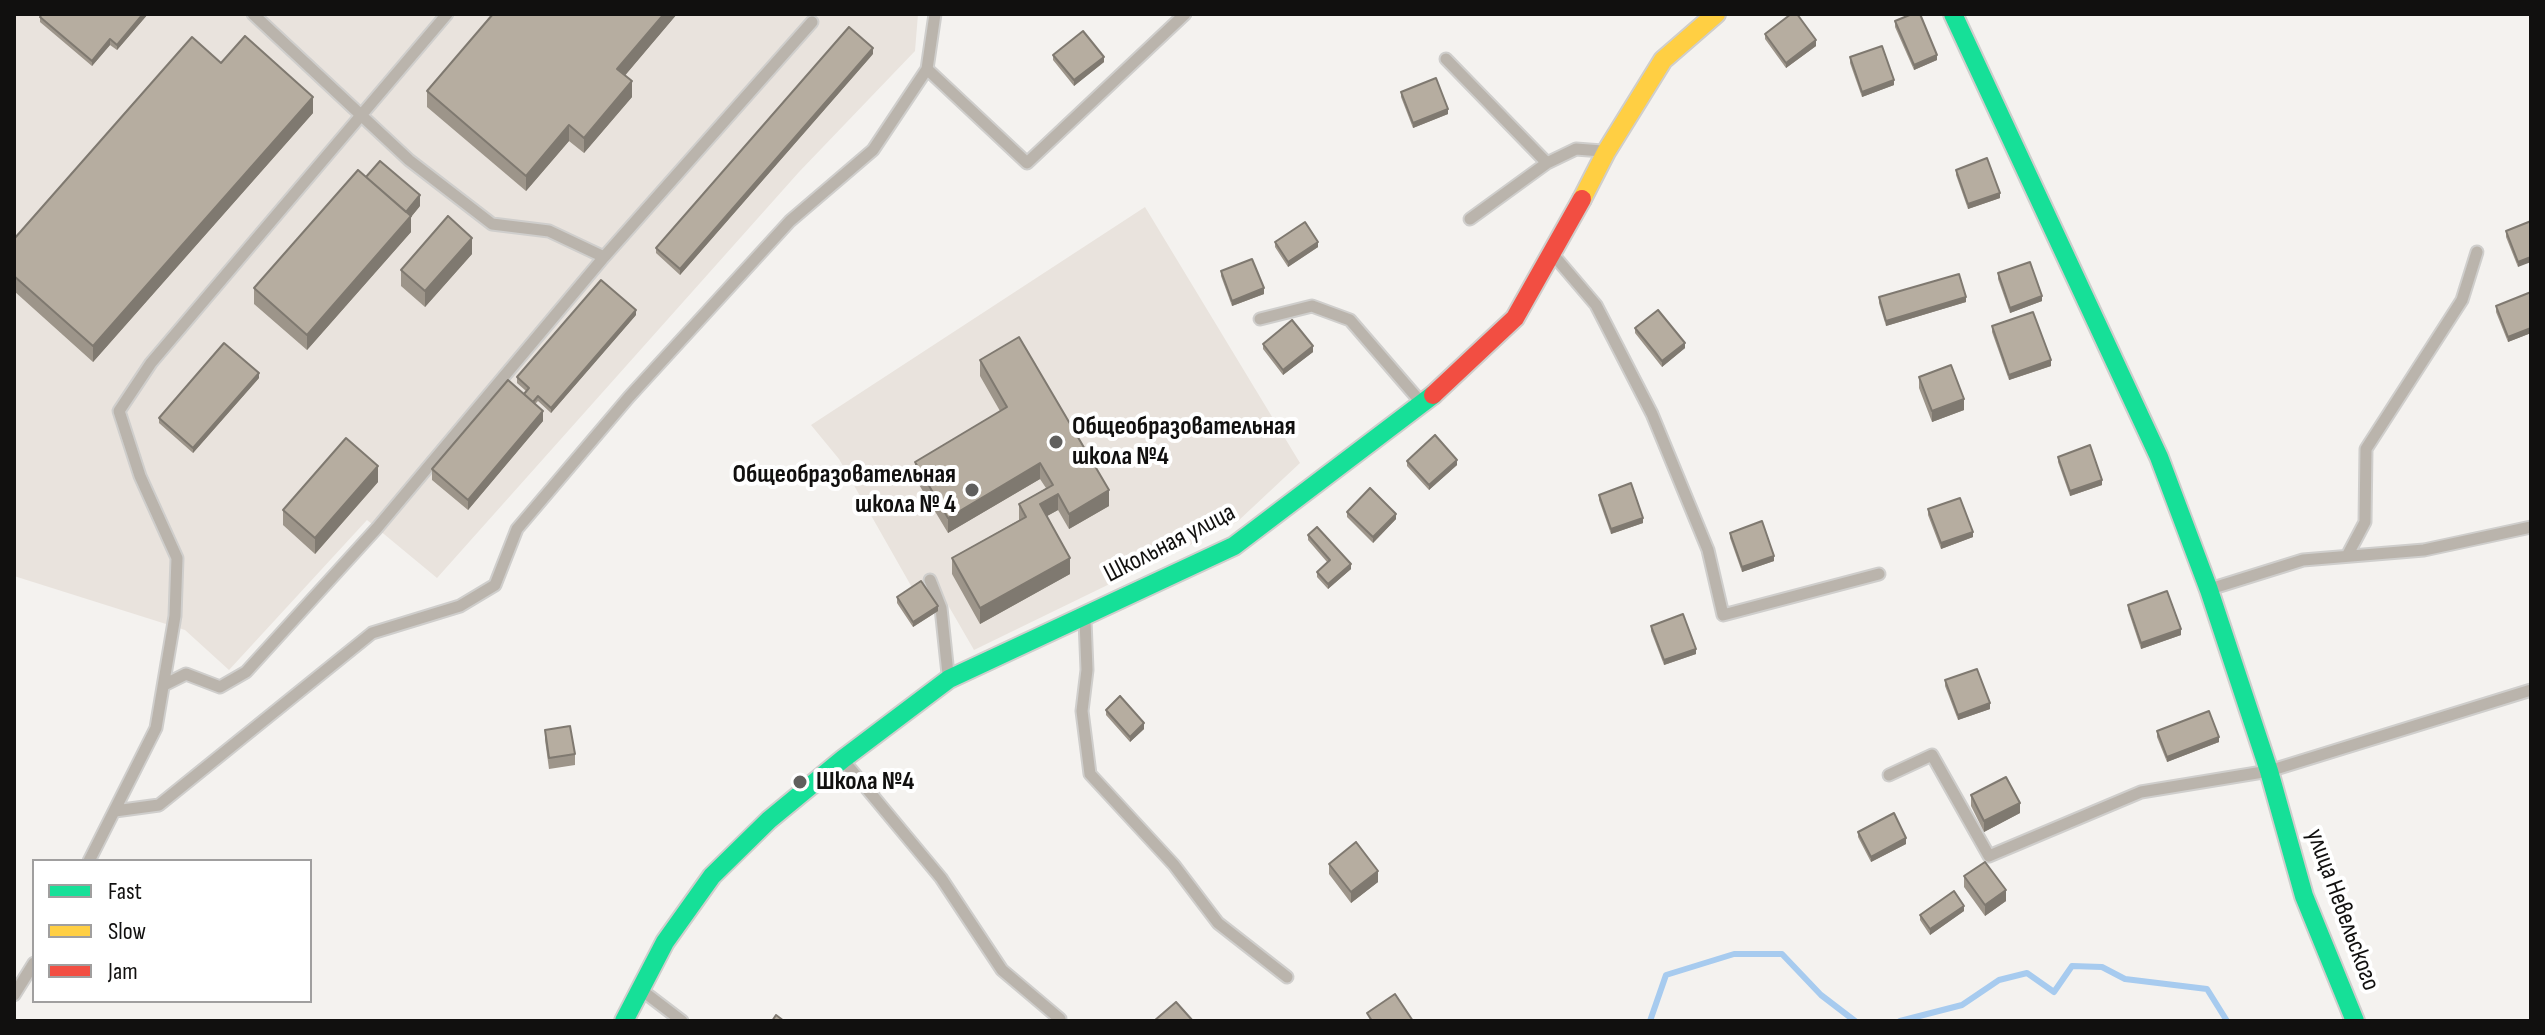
<!DOCTYPE html>
<html>
<head>
<meta charset="utf-8">
<style>
	body { margin:0 }
	#map { position:relative; width:2545px; height:1035px; overflow:hidden; background:#f4f2ef; font-family:"Sofia Sans Condensed",sans-serif }
	canvas { display:block }
	.frame { position:absolute; inset:0; border:16px solid #11100f; pointer-events:none }
	.legend { position:absolute; left:32px; top:859px; width:280px; height:144px; box-sizing:border-box; background:#fff; border:2px solid #a09f9f; margin:0; padding:10px 14px; list-style:none; font-size:24px; color:#11100f }
	.legend li { display:flex; align-items:center; gap:16px; height:40px }
	.legend b { width:40px; border:2px solid #a09f9f }
</style>
</head>
<body>
<div id="map">
<canvas width="2545" height="1035"></canvas>
<div class="frame"></div>
<ul class="legend">
<li><b style="height:10px;background:#16e098"></b>Fast</li>
<li><b style="height:10px;background:#ffcf43"></b>Slow</li>
<li><b style="height:10px;background:#f24e42"></b>Jam</li>
</ul>
</div>
<script>
const ctx = document.querySelector('canvas').getContext('2d');
ctx.lineJoin = 'round';
function fillPath(path, color) { ctx.fillStyle = color; ctx.fill(path, 'evenodd'); }
const poly = rows => new Path2D(rows.map(r => 'M' + r).join(''));
function strokePath(path, color, width, dash) { ctx.strokeStyle = color; ctx.lineWidth = width; ctx.lineCap = dash ? 'butt' : 'round'; ctx.setLineDash(dash || []); ctx.stroke(path); }
function label(font, color, halo, rows, align = 'center') {
  ctx.font = font + ' "Sofia Sans Condensed",sans-serif'; ctx.lineWidth = 8; ctx.setLineDash([]); ctx.textBaseline = 'middle'; ctx.strokeStyle = halo; ctx.fillStyle = color; for (const [text, x, y, turn = 0] of rows) {
    ctx.save(); ctx.translate(x, y); ctx.rotate((+turn || 0) * Math.PI / 180); ctx.textAlign = isNaN(turn) ? turn : align; if (halo) ctx.strokeText(text, 0, 0); ctx.fillText(text, 0, 0); ctx.restore();
  }
}
fillPath(poly([
	[14,14,918,14,915,51,799,172,437,578,367,520,229,670,185,630,14,576],
	[1145,207,1300,463,1237,522,974,650,948,605,938,611,914,591,839,459,811,425]
]), '#e9e3dd');
strokePath(poly([
	[1650,1021,1666,975,1734,954,1782,954,1821,995,1855,1021],
	[1900,1021,1962,1005,1999,980,2027,973,2054,992,2072,966,2102,967,2125,979,2207,989,2227,1021]
]), '#a7cbef', 6);
const lane = poly([
	[253,14,409,160,492,224,549,231,604,257,812,22],
	[1446,59,1547,163,1576,149,1602,151],
	[927,69,1027,163,1185,14],
	[1470,219,1547,163],
	[1556,258,1596,305,1652,414,1708,550,1723,615,1879,574],
	[1260,319,1312,306,1350,320,1419,400],
	[2347,556,2365,522,2366,449,2462,300,2477,252],
	[930,580,941,608,948,674],
	[2210,589,2303,560,2424,550,2531,527],
	[1085,620,1087,670,1082,711,1090,774,1174,865,1218,923,1287,977],
	[164,685,186,674,220,687,246,672,377,528,604,257],
	[843,760,941,878,1002,970,1060,1019],
	[1889,775,1932,755,1989,856,2141,792,2269,771,2531,690],
	[115,811,159,805,372,633,460,606,495,585,517,529,629,397,790,221,873,150,927,69,935,14],
	[89,861,156,728,175,616,177,558,140,476,119,411,151,363,447,14],
	[644,992,682,1021],
	[14,995,34,963]
]);
const fast = poly([
	[1953,14,2159,457,2209,590,2269,771,2304,896,2355,1021],
	[624,1021,665,942,712,876,769,820,843,759,949,679,1234,546,1433,395]
]);
const slow = poly([
	[1582,199,1606,152,1663,60,1716,14]
]);
const jam = poly([
	[1433,395,1515,318,1582,199]
]);
strokePath(lane, '#cfcecc', 15);
strokePath(fast, '#cfcecc', 22);
strokePath(slow, '#cfcecc', 22);
strokePath(jam, '#cfcecc', 22);
strokePath(lane, '#bab4ac', 11);
strokePath(fast, '#16e098', 18);
strokePath(slow, '#ffcf43', 18);
strokePath(jam, '#f24e42', 18);
fillPath(poly([
	[148,14,117,50,110,45,92,66,40,22,40,17],
	[493,14,677,14,625,75,632,97,584,153,569,141,526,191,427,107,427,91],
	[1895,21,1937,60,1914,70,1895,27],
	[1765,34,1816,46,1786,68,1765,39],
	[873,54,680,275,656,253,656,248],
	[1053,55,1104,62,1074,86,1053,60],
	[1850,57,1894,85,1862,97,1850,63],
	[221,63,313,113,93,362,14,291,14,239],
	[1401,92,1448,114,1413,128,1401,97],
	[1956,170,2000,198,1968,209,1956,175],
	[420,206,411,217,411,232,307,350,254,304,254,288],
	[2531,221,2518,267,2506,237,2506,231],
	[1275,242,1318,247,1288,267,1275,247],
	[472,254,425,307,401,286,401,270],
	[1221,271,1264,294,1232,306,1221,276],
	[1998,273,2042,301,2010,313,1998,279],
	[2531,292,2531,333,2508,342,2496,312,2496,306],
	[1879,297,1966,302,1886,326,1879,303],
	[636,315,551,413,538,401,535,404,543,421,468,510,432,480,432,469,526,391,517,383,517,377],
	[1992,326,2051,366,2009,380,1992,332],
	[1635,328,1685,348,1662,367,1635,333],
	[1263,344,1313,352,1283,375,1263,349],
	[980,360,1109,506,1069,529,1058,510,1047,516,1070,574,980,624,952,574,952,558,1019,520,1019,504,1046,488,1040,479,948,533,915,478,915,462,1000,411,980,376],
	[1919,377,1964,410,1932,422,1919,388],
	[259,378,193,453,159,423,159,418],
	[2058,457,2102,485,2070,496,2058,462],
	[1407,461,1457,465,1429,490,1407,466],
	[378,482,315,554,283,525,283,510],
	[1599,495,1643,523,1611,534,1599,500],
	[1928,509,1973,537,1941,549,1928,515],
	[1347,512,1396,519,1373,543,1347,517],
	[1730,533,1774,561,1742,572,1730,538],
	[1308,535,1351,569,1328,589,1317,577,1317,572,1327,562,1308,540],
	[897,597,938,611,913,627,897,603],
	[2128,605,2181,635,2141,649,2128,610],
	[1651,626,1696,654,1664,665,1651,631],
	[1945,680,1990,709,1958,720,1945,686],
	[1106,710,1144,729,1130,742,1106,715],
	[545,730,575,754,575,765,549,769,545,740],
	[2157,731,2219,742,2167,762,2157,737],
	[1971,795,2020,813,1984,832,1971,806],
	[1858,832,1906,844,1871,862,1858,837],
	[1329,864,1378,882,1351,903,1329,874],
	[1964,876,2006,901,1985,916,1964,887],
	[1964,911,1930,935,1920,920,1920,915]
]), '#9d958a');
fillPath(poly([
	[143,14,148,14,117,50,117,45],
	[664,14,677,14,617,85,617,69],
	[110,39,110,45,92,66,92,61],
	[1816,40,1816,46,1786,68,1786,63],
	[873,48,873,54,680,275,680,269],
	[1937,55,1937,60,1914,70,1914,65],
	[1104,57,1104,62,1074,86,1074,80],
	[1894,80,1894,85,1862,97,1862,92],
	[632,81,632,97,584,153,584,138],
	[313,97,313,113,93,362,93,346],
	[1448,109,1448,114,1413,128,1413,123],
	[569,125,569,141,526,191,526,176],
	[2000,193,2000,198,1968,209,1968,204],
	[420,195,420,206,411,217,411,232,307,350,307,335],
	[472,238,472,254,425,307,425,291],
	[1318,242,1318,247,1288,267,1288,262],
	[2531,257,2531,262,2518,267,2518,262],
	[1264,288,1264,294,1232,306,1232,301],
	[2042,296,2042,301,2010,313,2010,308],
	[1966,297,1966,302,1886,326,1886,321],
	[636,310,636,315,551,413,551,408],
	[2531,328,2531,333,2508,342,2508,337],
	[1685,343,1685,348,1662,367,1662,361],
	[1313,346,1313,352,1283,375,1283,370],
	[2051,360,2051,366,2009,380,2009,375],
	[259,373,259,378,193,453,193,448],
	[1964,399,1964,410,1932,422,1932,411],
	[543,411,543,421,468,510,468,500],
	[1457,460,1457,465,1429,490,1429,485],
	[1040,463,1040,479,948,533,948,518],
	[378,466,378,482,315,554,315,538],
	[2102,480,2102,485,2070,496,2070,491],
	[1109,490,1109,506,1069,529,1069,514],
	[1058,494,1058,510,1040,520,1040,504],
	[1396,514,1396,519,1373,543,1373,537],
	[1643,518,1643,523,1611,534,1611,529],
	[1973,532,1973,537,1941,549,1941,543],
	[1774,556,1774,561,1742,572,1742,567],
	[1070,558,1070,574,980,624,980,608],
	[1351,564,1351,569,1328,589,1328,584],
	[938,606,938,611,913,627,913,622],
	[2181,629,2181,635,2141,649,2141,643],
	[1696,649,1696,654,1664,665,1664,660],
	[1990,703,1990,709,1958,720,1958,715],
	[1144,723,1144,729,1130,742,1130,737],
	[2219,737,2219,742,2167,762,2167,757],
	[2020,803,2020,813,1984,832,1984,821],
	[1906,838,1906,844,1871,862,1871,857],
	[1378,871,1378,882,1351,903,1351,892],
	[2006,890,2006,901,1985,916,1985,905],
	[1964,906,1964,911,1930,935,1930,929]
]), '#7f7970');
const building = poly([
	[42,14,143,14,117,45,110,39,92,61,40,17,42,14],
	[493,14,664,14,617,69,632,81,584,138,569,125,526,176,427,91,493,14],
	[1791,14,1797,14,1816,40,1786,63,1765,34,1791,14],
	[1912,14,1920,14,1937,55,1914,65,1895,21,1912,14],
	[849,27,873,48,680,269,656,248,849,27],
	[1083,31,1104,57,1074,80,1053,55,1083,31],
	[245,36,313,97,93,346,14,276,14,239,192,37,221,63,245,36],
	[1882,46,1894,80,1862,92,1850,57,1882,46],
	[1436,78,1448,109,1413,123,1401,92,1436,78],
	[1987,158,2000,193,1968,204,1956,170,1987,158],
	[380,161,420,195,406,212,366,177,380,161],
	[358,170,411,216,307,335,254,288,358,170],
	[448,216,472,238,425,291,401,270,448,216],
	[2531,221,2531,257,2518,262,2506,231,2531,221],
	[1305,222,1318,242,1288,262,1275,242,1305,222],
	[1252,259,1264,288,1232,301,1221,271,1252,259],
	[2030,262,2042,296,2010,308,1998,273,2030,262],
	[1959,274,1966,297,1886,321,1879,297,1959,274],
	[601,280,636,310,551,408,538,396,533,402,524,394,529,388,517,377,601,280],
	[2531,292,2531,328,2508,337,2496,306,2531,292],
	[1658,310,1685,343,1662,361,1635,328,1658,310],
	[2033,312,2051,360,2009,375,1992,326,2033,312],
	[1292,320,1313,346,1283,370,1263,344,1292,320],
	[1019,337,1109,490,1069,514,1058,494,1040,504,1070,558,980,608,952,558,1026,517,1019,504,1053,485,1040,463,948,518,915,462,1007,407,980,360,1019,337],
	[224,343,259,373,193,448,159,418,224,343],
	[1951,365,1964,399,1932,411,1919,377,1951,365],
	[508,380,543,411,468,500,432,469,508,380],
	[1435,435,1457,460,1429,485,1407,461,1435,435],
	[346,438,378,466,315,538,283,510,346,438],
	[2090,445,2102,480,2070,491,2058,457,2090,445],
	[1631,483,1643,518,1611,529,1599,495,1631,483],
	[1370,488,1396,514,1373,537,1347,512,1370,488],
	[1960,498,1973,532,1941,543,1928,509,1960,498],
	[1762,521,1774,556,1742,567,1730,533,1762,521],
	[1317,527,1351,564,1328,584,1317,572,1330,560,1308,535,1317,527],
	[921,581,938,606,913,622,897,597,921,581],
	[2167,591,2181,629,2141,643,2128,605,2167,591],
	[1683,614,1696,649,1664,660,1651,626,1683,614],
	[1977,669,1990,703,1958,715,1945,680,1977,669],
	[1120,696,1144,723,1130,737,1106,710,1120,696],
	[2209,711,2219,737,2167,757,2157,731,2209,711],
	[570,726,575,754,549,758,545,730,570,726],
	[2006,777,2020,803,1984,821,1971,795,2006,777],
	[1894,813,1906,838,1871,857,1858,832,1894,813],
	[1356,842,1378,871,1351,892,1329,864,1356,842],
	[1985,862,2006,890,1985,905,1964,876,1985,862],
	[1954,891,1964,906,1930,929,1920,915,1954,891],
	[1395,994,1413,1021,1372,1021,1367,1013,1395,994],
	[1176,1002,1193,1021,1154,1021,1176,1002],
	[776,1015,784,1021,772,1021,776,1015]
]);
fillPath(building, '#b6ada0');
strokePath(building, '#7f7970', 2);
for (const [x, y, r, color] of [
	[1056,442,8,"#605f5d"],
	[972,490,8,"#605f5d"],
	[800,782,8,"#605f5d"]
]) { const dot = new Path2D(); dot.arc(x, y, r, 0, 2 * Math.PI); ctx.fillStyle = color; ctx.fill(dot); strokePath(dot, '#fff', 3); }
label('bold 26px', '#11100f', '#fff', [
	["Общеобразовательная",1072,427],
	["школа №4",1072,457],
	["Общеобразовательная",956,475,"right"],
	["школа № 4",956,505,"right"],
	["Школа №4",816,782]
], 'left');
label('26px', '#11100f', '#fff', [
	["Школьная улица",1170,544,-27],
	["улица Невельского",2342,910,70]
]);
</script>
</body>
</html>
